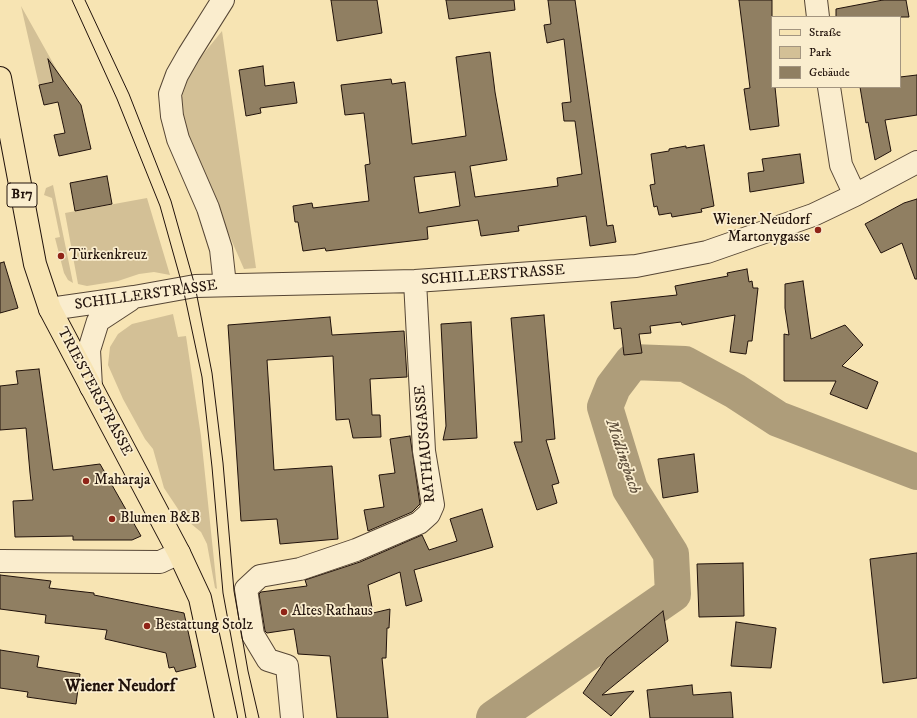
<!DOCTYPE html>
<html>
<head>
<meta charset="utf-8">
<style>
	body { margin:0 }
	#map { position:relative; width:917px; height:718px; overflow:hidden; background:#f7e4b3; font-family:"IM FELL DW Pica",serif }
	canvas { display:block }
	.legend { position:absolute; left:771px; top:16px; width:130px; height:72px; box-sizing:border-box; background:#faedce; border:1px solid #a39580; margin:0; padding:5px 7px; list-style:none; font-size:12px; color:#21120b }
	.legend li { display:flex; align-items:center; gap:8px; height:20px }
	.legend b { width:20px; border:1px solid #a39580 }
</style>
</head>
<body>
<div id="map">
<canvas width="917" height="718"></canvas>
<ul class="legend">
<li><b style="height:5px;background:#f7e4b3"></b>Straße</li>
<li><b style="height:11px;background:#d3c096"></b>Park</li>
<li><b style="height:11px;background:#907f62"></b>Gebäude</li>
</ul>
</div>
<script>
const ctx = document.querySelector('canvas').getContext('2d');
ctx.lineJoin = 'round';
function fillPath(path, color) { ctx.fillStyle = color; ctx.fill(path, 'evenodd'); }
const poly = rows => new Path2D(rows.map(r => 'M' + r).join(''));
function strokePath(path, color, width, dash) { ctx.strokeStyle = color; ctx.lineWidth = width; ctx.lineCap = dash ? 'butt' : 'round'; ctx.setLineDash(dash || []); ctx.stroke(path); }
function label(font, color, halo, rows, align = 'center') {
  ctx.font = font + ' "IM FELL DW Pica",serif'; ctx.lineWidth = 3.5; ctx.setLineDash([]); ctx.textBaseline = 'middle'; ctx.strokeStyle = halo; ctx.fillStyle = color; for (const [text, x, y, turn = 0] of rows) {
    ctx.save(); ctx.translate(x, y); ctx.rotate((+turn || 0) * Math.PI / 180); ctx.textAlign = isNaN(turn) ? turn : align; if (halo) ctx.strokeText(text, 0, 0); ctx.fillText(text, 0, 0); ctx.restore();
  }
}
fillPath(poly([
	[21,6,62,79,39,85],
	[222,31,256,268,244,269,186,136,180,103,192,68],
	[53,185,73,283,68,280,64,273,55,238,60,237,52,198,44,195,46,188],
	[147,198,170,275,154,272,139,274,118,281,87,286,78,284,65,213],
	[173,314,178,337,186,336,201,436,217,589,215,588,207,544,201,532,184,518,164,488,153,449,145,439,123,399,108,365,110,347,118,334,132,324],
	[514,710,520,718,502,718]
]), '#d3c096');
strokePath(poly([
	[494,718,673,594,671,554,630,489,605,407,613,387,632,362,685,364,735,391,778,419,917,472]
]), '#ae9d7a', 36);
const building = poly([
	[331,0,377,0,382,33,337,41,331,0],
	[446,0,514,0,515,10,449,19,446,0],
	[548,0,575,0,607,226,613,225,616,242,590,246,586,216,518,226,519,231,481,236,478,220,427,227,428,239,326,251,325,248,303,251,298,222,295,222,293,206,312,203,313,208,369,201,365,165,370,164,364,113,345,115,341,85,391,79,392,84,405,82,412,144,466,136,456,57,490,52,495,92,507,160,470,166,475,197,558,186,557,178,582,174,575,121,564,121,562,103,571,102,564,39,547,43,544,25,551,24,548,0],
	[455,172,460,206,419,213,414,177,455,172],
	[739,0,772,0,772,87,775,87,779,126,750,130,744,89,750,88,739,0],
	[883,0,906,0,909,17,836,17,836,9,883,0],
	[48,59,81,105,91,149,59,156,54,135,65,133,58,102,44,105,39,85,53,82,48,59],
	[263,66,265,86,294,82,297,103,260,108,261,113,246,116,239,70,263,66],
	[917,75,917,115,885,120,891,151,875,160,868,122,866,123,860,87,900,87,900,77,917,75],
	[704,145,714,206,701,209,702,212,672,217,671,213,659,215,657,206,654,207,650,185,655,184,651,154,669,151,669,149,686,146,686,148,704,145],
	[800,154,804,183,750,192,748,173,764,171,762,159,800,154],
	[107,176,112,204,75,211,70,183,107,176],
	[917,199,917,279,915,279,902,243,881,253,865,224,904,203,917,199],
	[4,262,18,308,0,313,0,263,4,262],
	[747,269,749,282,752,281,753,288,758,288,752,341,748,341,746,354,730,352,735,315,682,325,681,322,650,326,651,333,639,334,642,353,624,355,621,328,614,329,611,302,677,295,675,286,728,276,727,273,747,269],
	[803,281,811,339,845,325,863,345,842,366,878,382,867,409,830,394,836,381,784,381,784,334,789,335,785,308,785,284,803,281],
	[544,315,555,439,546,440,559,483,552,485,557,503,537,510,514,442,522,442,511,318,544,315],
	[330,317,332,335,404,331,407,377,370,379,372,415,380,415,381,437,353,438,349,419,336,420,333,356,267,360,274,470,332,466,338,539,280,544,277,519,241,521,228,325,330,317],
	[471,322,477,438,443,440,446,426,441,324,471,322],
	[39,369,53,470,100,464,141,536,132,540,73,540,73,536,15,537,13,501,33,500,30,473,26,428,0,430,0,386,18,384,16,371,39,369],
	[410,436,420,504,412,512,368,531,364,510,384,507,379,475,395,473,390,439,410,436],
	[694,454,698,492,663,498,658,459,694,454],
	[482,509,493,547,414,570,422,601,406,606,400,572,368,585,373,613,390,609,389,628,387,628,386,658,382,658,388,718,337,718,330,656,298,654,294,629,267,633,265,631,259,594,261,592,307,586,305,580,360,562,422,535,429,550,457,541,450,519,482,509],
	[917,553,917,678,883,683,870,559,917,553],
	[743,563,744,616,699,617,697,564,743,563],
	[0,575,51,581,49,588,94,593,94,595,184,613,196,667,176,672,174,667,169,668,166,653,105,639,107,630,45,623,46,615,0,609,0,575],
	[663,611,668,641,602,695,634,691,611,716,583,693,607,658,663,611],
	[736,622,776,628,771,668,731,666,736,622],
	[0,650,39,656,37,667,80,674,76,704,27,697,28,692,0,688,0,650],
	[692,685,693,695,731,692,733,718,650,718,647,690,692,685]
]);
fillPath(building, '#907f62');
strokePath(building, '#21120b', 1);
const minor = poly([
	[223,0,189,54,177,75,170,94,172,116,178,139,208,208,221,249,225,285],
	[816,0,818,17],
	[829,87,841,165,855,195],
	[50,309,134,297,195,286,415,281,636,266,707,252,813,215,855,195,917,162],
	[91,387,89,350,98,321,130,300],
	[0,561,160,562,179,553],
	[292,718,287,666,268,660,253,635,246,589,260,576,300,569,356,550,419,523,429,514,433,505,424,451,415,281]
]);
const major = poly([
	[0,78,35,264,50,309,179,553,200,598,226,718]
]);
strokePath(minor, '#564635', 24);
strokePath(major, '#21120b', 24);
strokePath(minor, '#faedce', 22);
strokePath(major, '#f7e4b3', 22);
strokePath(poly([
	[72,0,117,99,160,206,183,288,202,377,212,467,223,593,246,718],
	[85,0,129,94,171,201,195,286,212,373,223,463,234,591,248,671,259,718]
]), '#21120b', 1);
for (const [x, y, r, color] of [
	[818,230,4,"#8f2418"],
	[61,256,4,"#8f2418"],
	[86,481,4,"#8f2418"],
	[112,519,4,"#8f2418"],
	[284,612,4,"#8f2418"],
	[147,626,4,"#8f2418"]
]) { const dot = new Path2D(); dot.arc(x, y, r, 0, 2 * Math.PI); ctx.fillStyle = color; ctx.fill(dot); strokePath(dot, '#faedce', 1.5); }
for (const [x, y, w] of [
	[22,195,30]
]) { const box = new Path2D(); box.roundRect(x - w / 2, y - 12, w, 24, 3); ctx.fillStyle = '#faedce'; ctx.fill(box); strokePath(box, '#21120b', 1); }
label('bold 14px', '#21120b', null, [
	["B17",22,195]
]);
label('15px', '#21120b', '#faedce', [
	["Wiener Neudorf",810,221,"right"],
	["Martonygasse",810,238,"right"],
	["Türkenkreuz",69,256],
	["Maharaja",94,481],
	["Blumen B&B",120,519],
	["Altes Rathaus",292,612],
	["Bestattung Stolz",155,626]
], 'left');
label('15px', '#21120b', '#faedce', [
	["SCHILLERSTRASSE",493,276,-4],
	["SCHILLERSTRASSE",146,296,-8],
	["TRIESTERSTRASSE",94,392,62],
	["RATHAUSGASSE",426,444,-95]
]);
label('italic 16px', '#60513d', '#faedce', [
	["Mödlingbach",622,457,71]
]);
label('bold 17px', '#21120b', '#faedce', [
	["Wiener Neudorf",120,687]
]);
</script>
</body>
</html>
